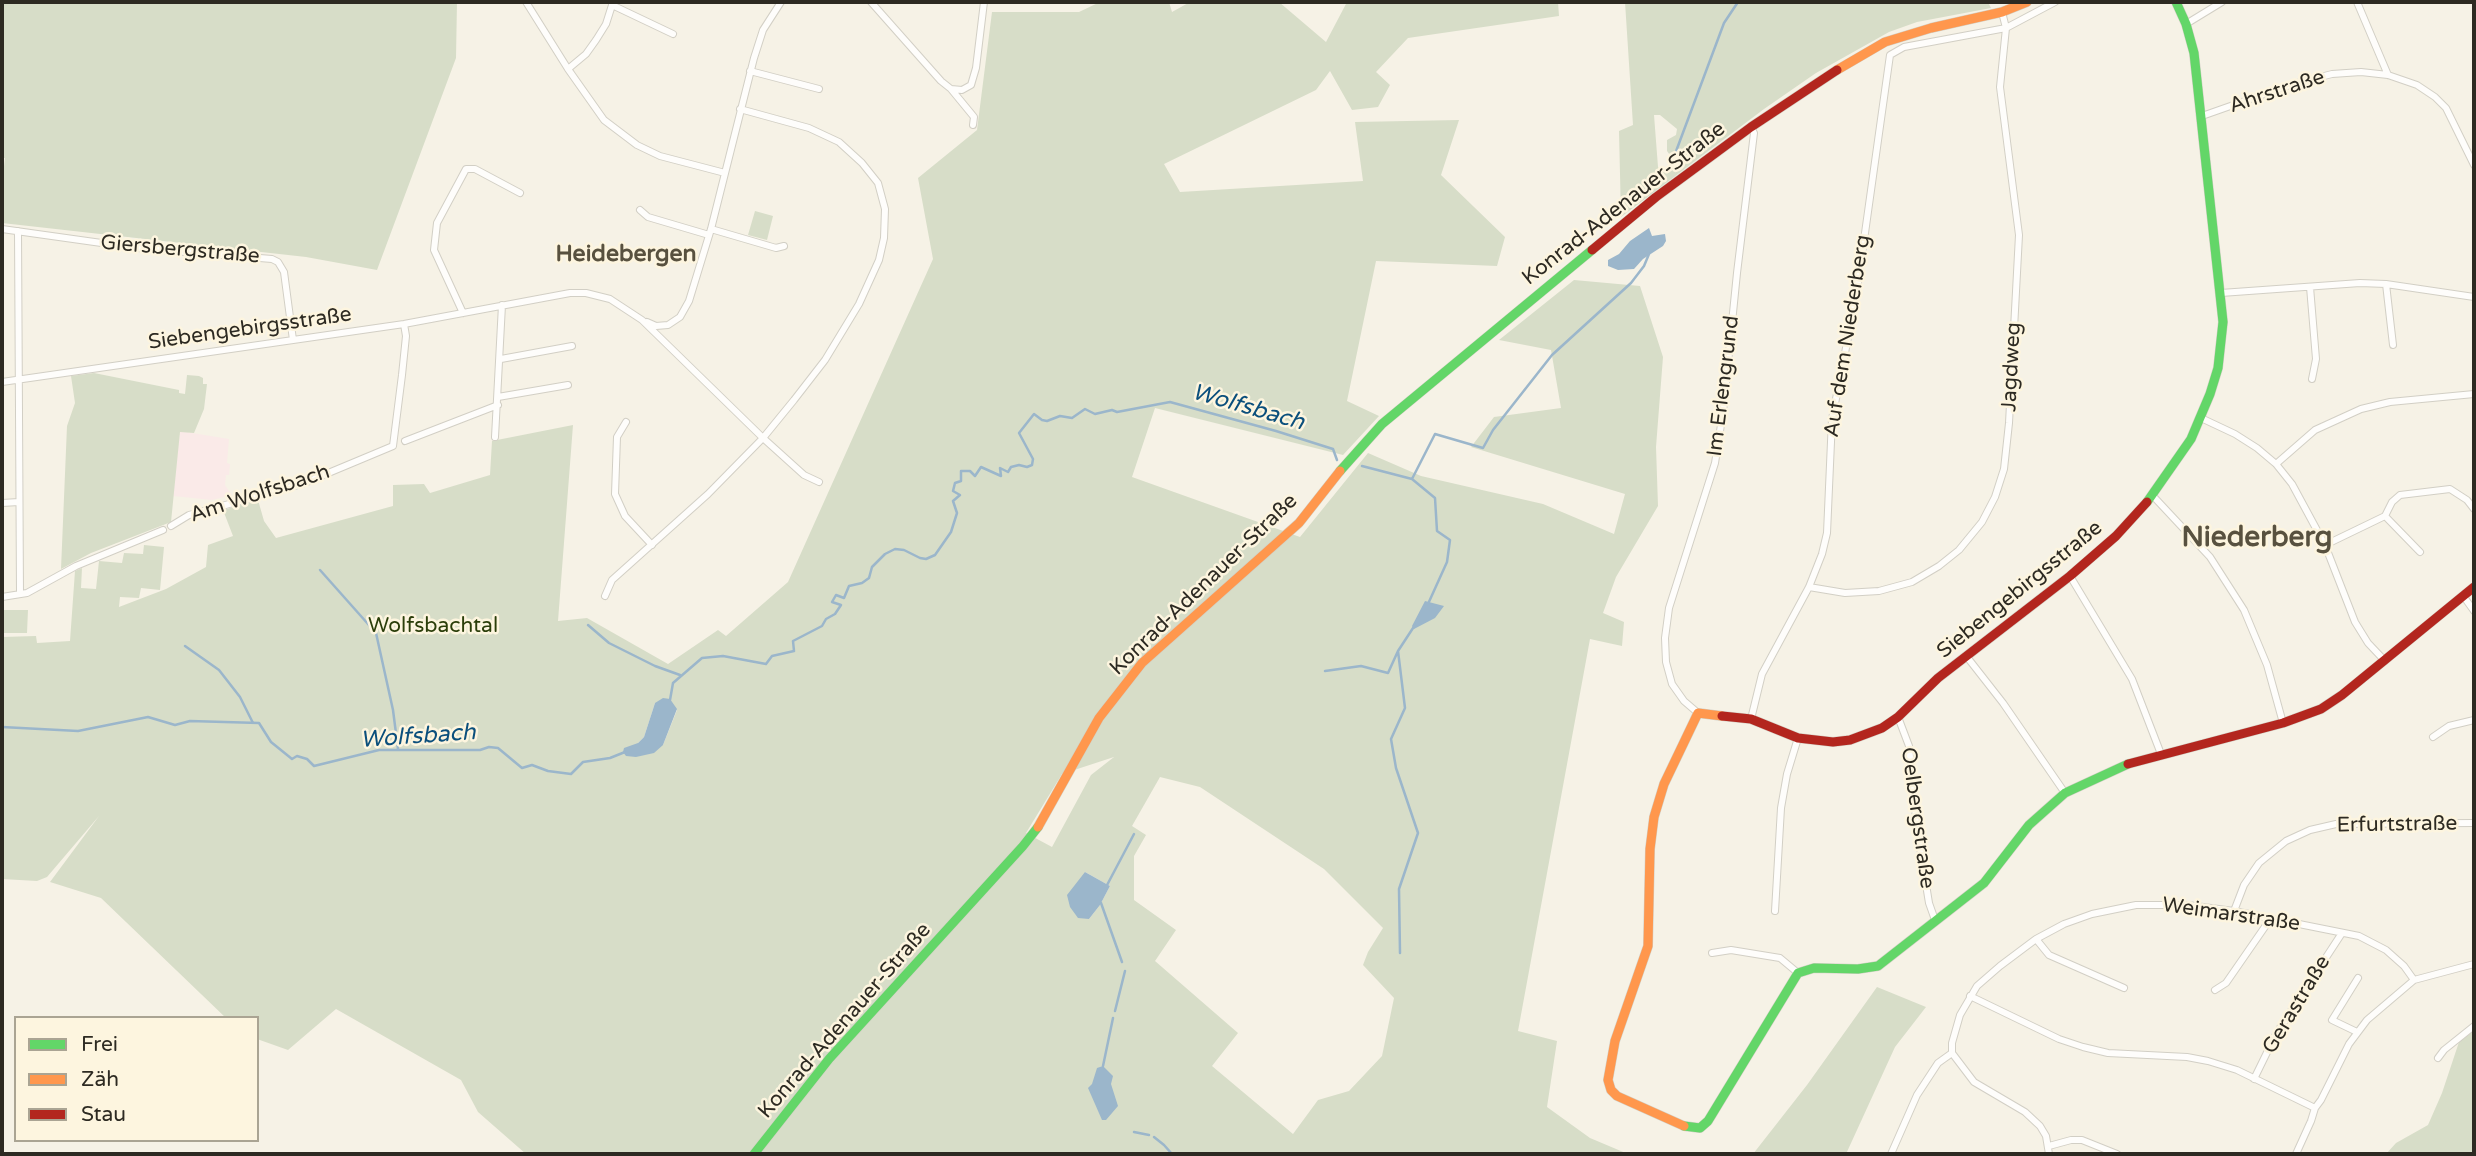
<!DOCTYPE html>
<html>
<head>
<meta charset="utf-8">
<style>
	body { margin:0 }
	#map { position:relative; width:2476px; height:1156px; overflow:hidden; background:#f6f2e6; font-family:"Varela Round",sans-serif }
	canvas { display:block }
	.frame { position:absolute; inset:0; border:4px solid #2d2a22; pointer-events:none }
	.legend { position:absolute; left:14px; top:1016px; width:245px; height:126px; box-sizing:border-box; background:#fdf5df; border:2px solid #aaa493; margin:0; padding:9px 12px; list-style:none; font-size:21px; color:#2d2a22 }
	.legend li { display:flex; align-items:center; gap:14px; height:35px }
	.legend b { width:35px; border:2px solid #aaa493 }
</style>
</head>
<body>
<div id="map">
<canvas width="2476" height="1156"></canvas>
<div class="frame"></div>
<ul class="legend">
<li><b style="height:9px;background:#63d668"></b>Frei</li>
<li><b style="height:9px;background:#ff974d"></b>Zäh</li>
<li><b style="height:9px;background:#b3261e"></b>Stau</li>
</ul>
</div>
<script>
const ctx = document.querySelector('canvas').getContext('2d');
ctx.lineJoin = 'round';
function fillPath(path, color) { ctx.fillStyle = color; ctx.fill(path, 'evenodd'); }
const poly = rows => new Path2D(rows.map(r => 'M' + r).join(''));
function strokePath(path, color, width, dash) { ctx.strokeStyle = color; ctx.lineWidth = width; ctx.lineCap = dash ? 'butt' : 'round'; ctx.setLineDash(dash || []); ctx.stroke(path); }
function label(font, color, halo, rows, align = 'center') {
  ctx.font = font + ' "Varela Round",sans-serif'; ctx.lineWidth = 5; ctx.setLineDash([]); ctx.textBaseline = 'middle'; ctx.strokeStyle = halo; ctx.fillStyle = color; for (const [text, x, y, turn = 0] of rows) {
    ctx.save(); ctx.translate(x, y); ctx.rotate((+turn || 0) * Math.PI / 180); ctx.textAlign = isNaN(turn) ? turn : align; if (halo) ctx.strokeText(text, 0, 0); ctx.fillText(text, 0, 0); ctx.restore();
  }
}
fillPath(poly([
	[180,431,229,439,227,463,230,464,229,475,226,475,225,485,232,495,212,500,173,496]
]), '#faeae8');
fillPath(poly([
	[2,2,457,2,456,58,377,270,306,257,2,223,2,182,5,158,2,158],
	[1100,2,1169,2,1172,12,1190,2,1279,2,1326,42,1347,2,1558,2,1559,16,1408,38,1376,72,1390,85,1378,107,1352,110,1330,71,1316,90,1164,164,1180,192,1363,181,1355,122,1459,120,1441,175,1505,237,1497,266,1376,261,1347,401,1379,416,1343,455,1155,408,1132,477,1300,537,1368,453,1421,476,1543,504,1614,534,1625,494,1471,447,1494,417,1561,408,1551,350,1499,340,1574,280,1640,286,1663,357,1656,447,1658,506,1616,577,1603,613,1624,622,1622,646,1590,639,1518,1031,1557,1041,1547,1107,1590,1138,1628,1154,526,1154,478,1112,461,1080,336,1009,288,1050,257,1039,257,1018,226,1018,101,898,50,882,99,816,47,877,37,881,2,879,2,637,36,636,37,643,70,641,75,571,82,568,81,588,96,589,99,561,122,563,124,553,143,554,144,545,164,547,160,590,141,588,139,598,120,597,119,607,166,589,206,567,208,545,233,536,223,510,258,500,264,521,276,538,393,506,393,485,424,484,430,493,490,475,492,441,573,425,558,621,587,618,668,664,718,630,726,636,788,582,933,259,918,178,977,130,992,12,1079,12],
	[655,703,677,710,663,745,638,743,644,737],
	[1114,757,1091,775,1052,847,1026,833,1062,774],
	[1160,777,1200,787,1324,869,1383,928,1368,952,1363,965,1394,998,1382,1056,1349,1091,1318,1100,1293,1134,1212,1066,1238,1033,1155,961,1176,930,1134,900,1134,856,1146,835,1132,826],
	[1085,872,1110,886,1100,905,1089,919],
	[1625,2,1988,2,1991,8,1917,22,1889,32,1816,73,1764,109,1621,217,1619,131,1633,125],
	[1654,115,1660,115,1677,129,1676,135,1667,140,1667,151,1672,158,1690,155,1691,158,1673,170,1662,170,1658,167],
	[755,211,773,216,767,240,748,235],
	[94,373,179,390,179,393,185,394,187,375,199,376,203,378,203,384,207,384,204,409,194,433,180,432,171,522,91,553,61,569,67,426,75,403,71,376],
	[2,610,28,610,27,633,2,633],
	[1877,987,1926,1007,1895,1047,1846,1154,1753,1154,1807,1085],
	[2474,1031,2474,1154,2386,1154,2396,1143,2428,1125,2442,1093,2459,1042]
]), '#d7ddc8');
fillPath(poly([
	[1649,228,1652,236,1665,234,1666,241,1663,246,1643,259,1634,269,1618,270,1608,266,1608,260,1619,254,1630,241],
	[1425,601,1444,606,1435,618,1414,629,1412,626],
	[663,698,670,699,677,709,663,745,654,753,636,757,626,756,623,752,624,748,638,743,644,737,655,703],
	[1085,872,1110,886,1100,905,1089,919,1078,918,1070,907,1067,895],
	[1103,1066,1113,1076,1111,1084,1118,1106,1106,1120,1102,1120,1088,1088,1092,1084,1097,1068]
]), '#9bb6cb');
strokePath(poly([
	[1675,154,1724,23,1738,2],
	[1362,466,1412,479,1435,434,1483,448,1493,430,1552,355,1631,283,1644,266,1649,254],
	[1412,479,1435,498,1437,531,1450,540,1447,562,1428,604],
	[320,570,376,633,393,710,398,749],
	[588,625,609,643,655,666,680,675],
	[185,646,219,670,240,697,253,723],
	[1398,651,1405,708,1391,739,1396,768,1418,833,1399,889,1400,953],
	[1325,671,1361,666,1388,673,1398,651,1415,625],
	[670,700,673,683,702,658,723,656,766,664,772,656,794,651,793,641,822,626,826,619,835,614,841,605,832,602,836,595,844,598,849,586,862,583,869,578,872,567,885,554,895,549,904,550,920,558,926,559,935,555,951,532,957,513,953,501,960,495,953,491,955,483,961,481,961,471,970,471,975,476,981,467,1001,476,1000,468,1008,472,1011,467,1019,465,1027,467,1032,465,1033,459,1019,433,1034,414,1042,420,1047,421,1060,416,1072,418,1085,409,1095,414,1112,410,1117,412,1170,402,1276,431,1333,449,1337,460],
	[2,727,78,731,148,717,175,725,190,721,259,723,271,742,292,759,297,756,307,759,314,766,379,750,480,750,489,747,498,748,522,768,532,765,548,771,571,774,583,762,610,758,625,752],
	[1106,887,1134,834],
	[1101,903,1122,962],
	[1115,1011,1125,971],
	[1103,1066,1113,1018],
	[1134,1132,1149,1135],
	[1154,1137,1164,1145,1172,1154]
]), '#9bb6cb', 2.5);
const street = poly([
	[526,2,568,69,604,120,637,145,660,156,725,173],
	[871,2,941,81,951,89,962,90,971,85,976,68,984,2],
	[2357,2,2388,75],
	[612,5,673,34],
	[2186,24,2222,2],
	[568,69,586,54,596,40,606,24,613,2],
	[750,71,819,89],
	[951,89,974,117,973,125],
	[2202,116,2293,84,2332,74,2361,72,2388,75,2417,85,2435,97,2446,108,2474,165],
	[640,210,648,217,709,235],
	[2,229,137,248,272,259,278,262,284,272,293,340],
	[711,229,776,248,784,246],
	[18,231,20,594],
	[2386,284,2393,345],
	[2310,287,2316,359,2312,379],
	[2221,293,2360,283,2386,284,2474,297],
	[463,313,434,250,437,223,466,169,475,169,520,193],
	[647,322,656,326,668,325,680,317,689,301,711,229,754,58,763,30,781,2],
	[501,359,572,346],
	[2,382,404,324,570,293,586,293,610,299,642,320,763,438,804,475,819,482],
	[498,397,568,385],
	[2201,418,2235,434,2257,448,2276,464,2292,484,2325,545,2355,622,2368,643,2385,661],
	[626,422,617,437,615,494,625,516,652,545],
	[495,437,502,305],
	[405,441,498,405],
	[2276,464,2315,430,2361,409,2390,402,2474,394],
	[2153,496,2210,557,2244,610,2267,665,2283,723],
	[2,503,19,502],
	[2385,516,2420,552],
	[171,526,189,515,302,484,393,446,402,375,406,336,404,324],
	[2325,545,2385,516,2392,502,2400,495,2450,489,2467,500,2474,509],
	[2070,576,2132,679,2161,754],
	[1809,587,1845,593,1879,591,1912,582,1939,566,1959,550,1982,522,1995,497,2004,469,2009,423,2019,235,2000,87,2006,28,2002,12],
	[605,596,612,580,708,494,763,438,794,400,825,360,859,304,879,260,884,238,885,209,878,183,862,163,839,142,809,128,740,109],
	[2,597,27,593,76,566,163,530],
	[2464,597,2474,611],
	[1967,657,2003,703,2065,793],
	[1698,713,1684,701,1672,684,1666,662,1665,638,1669,608,1715,463,1723,412,1737,273,1754,133,1751,127],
	[1898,717,1909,746,1917,829,1929,903,1935,920],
	[1751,719,1762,674,1809,587,1822,554,1827,533,1832,419,1856,297,1890,55,1904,47,2006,28,2055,2],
	[2433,737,2449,726,2474,720],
	[1775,911,1781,808,1787,774,1798,738],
	[2234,911,2244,885,2259,863,2286,841,2310,830,2336,824,2474,823],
	[2036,939,2049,955,2124,988],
	[1712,953,1731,950,1780,958,1798,973],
	[2215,990,2226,983,2271,918],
	[1970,996,2059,1039,2083,1047,2108,1053,2187,1057,2208,1061,2237,1070,2315,1108],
	[2357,1032,2332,1020,2358,978],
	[2438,1058,2444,1050,2474,1026],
	[2254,1079,2276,1034,2342,933],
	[2049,1146,2071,1140,2082,1140,2117,1154],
	[1891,1154,1917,1095,1938,1063,1952,1053],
	[2049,1154,2046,1136,2040,1126,2025,1112,1974,1082,1952,1053,1952,1043,1960,1015,1977,986,2000,966,2036,939,2064,924,2092,914,2136,905,2188,905,2234,911,2359,936,2386,950,2404,966,2414,980],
	[2296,1154,2311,1121,2315,1108,2321,1100,2349,1044,2367,1020,2414,980,2474,964]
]);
const fast = poly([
	[1340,471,1382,424,1592,250],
	[2147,502,2191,439,2210,394,2218,368,2223,322,2194,53,2186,24,2176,2],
	[1684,1126,1700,1128,1708,1121,1798,973,1814,968,1858,969,1878,966,1984,883,2029,825,2065,793,2128,764],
	[754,1154,829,1059,1023,846,1038,827]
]);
const slow = poly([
	[1837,70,1885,42,1931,28,2002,12,2027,2],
	[1038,827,1099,718,1142,663,1299,523,1340,471],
	[1684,1126,1617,1096,1611,1090,1608,1080,1615,1041,1648,946,1650,849,1654,817,1664,784,1698,713,1722,716]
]);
const jam = poly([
	[1592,250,1656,197,1751,127,1837,70],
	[1722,716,1751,719,1798,738,1833,742,1850,740,1882,728,1898,717,1938,678,2070,576,2116,536,2147,502],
	[2128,764,2283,723,2321,709,2342,695,2474,587]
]);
strokePath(street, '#d2cfc5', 8);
strokePath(fast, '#d2cfc5', 10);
strokePath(slow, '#d2cfc5', 10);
strokePath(jam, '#d2cfc5', 10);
strokePath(street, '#fefdfb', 6);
strokePath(fast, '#63d668', 9);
strokePath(slow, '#ff974d', 9);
strokePath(jam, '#b3261e', 9);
label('21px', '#2d2a22', '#fdf5df', [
	["Ahrstraße",2277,92,-18],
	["Konrad-Adenauer-Straße",1624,204,-38],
	["Giersbergstraße",180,250,5],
	["Siebengebirgsstraße",250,329,-8],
	["Auf dem Niederberg",1848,336,-81],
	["Jagdweg",2012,367,-87],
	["Im Erlengrund",1724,386,-83],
	["Am Wolfsbach",260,494,-18],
	["Konrad-Adenauer-Straße",1204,585,-44],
	["Siebengebirgsstraße",2020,590,-39],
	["Oelbergstraße",1917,818,82],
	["Erfurtstraße",2397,825,-1],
	["Weimarstraße",2231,915,8],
	["Gerastraße",2297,1005,-59],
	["Konrad-Adenauer-Straße",845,1021,-49]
]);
label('21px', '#2b3e0a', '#fdf5df', [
	["Wolfsbachtal",433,626]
]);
label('bold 23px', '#58513f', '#fdf5df', [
	["Heidebergen",626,255]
]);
label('italic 23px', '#0b4f7c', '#fdf5df', [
	["Wolfsbach",1248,408,16],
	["Wolfsbach",418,737,-4]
]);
label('bold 28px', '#58513f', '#fdf5df', [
	["Niederberg",2257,539]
]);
</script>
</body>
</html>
